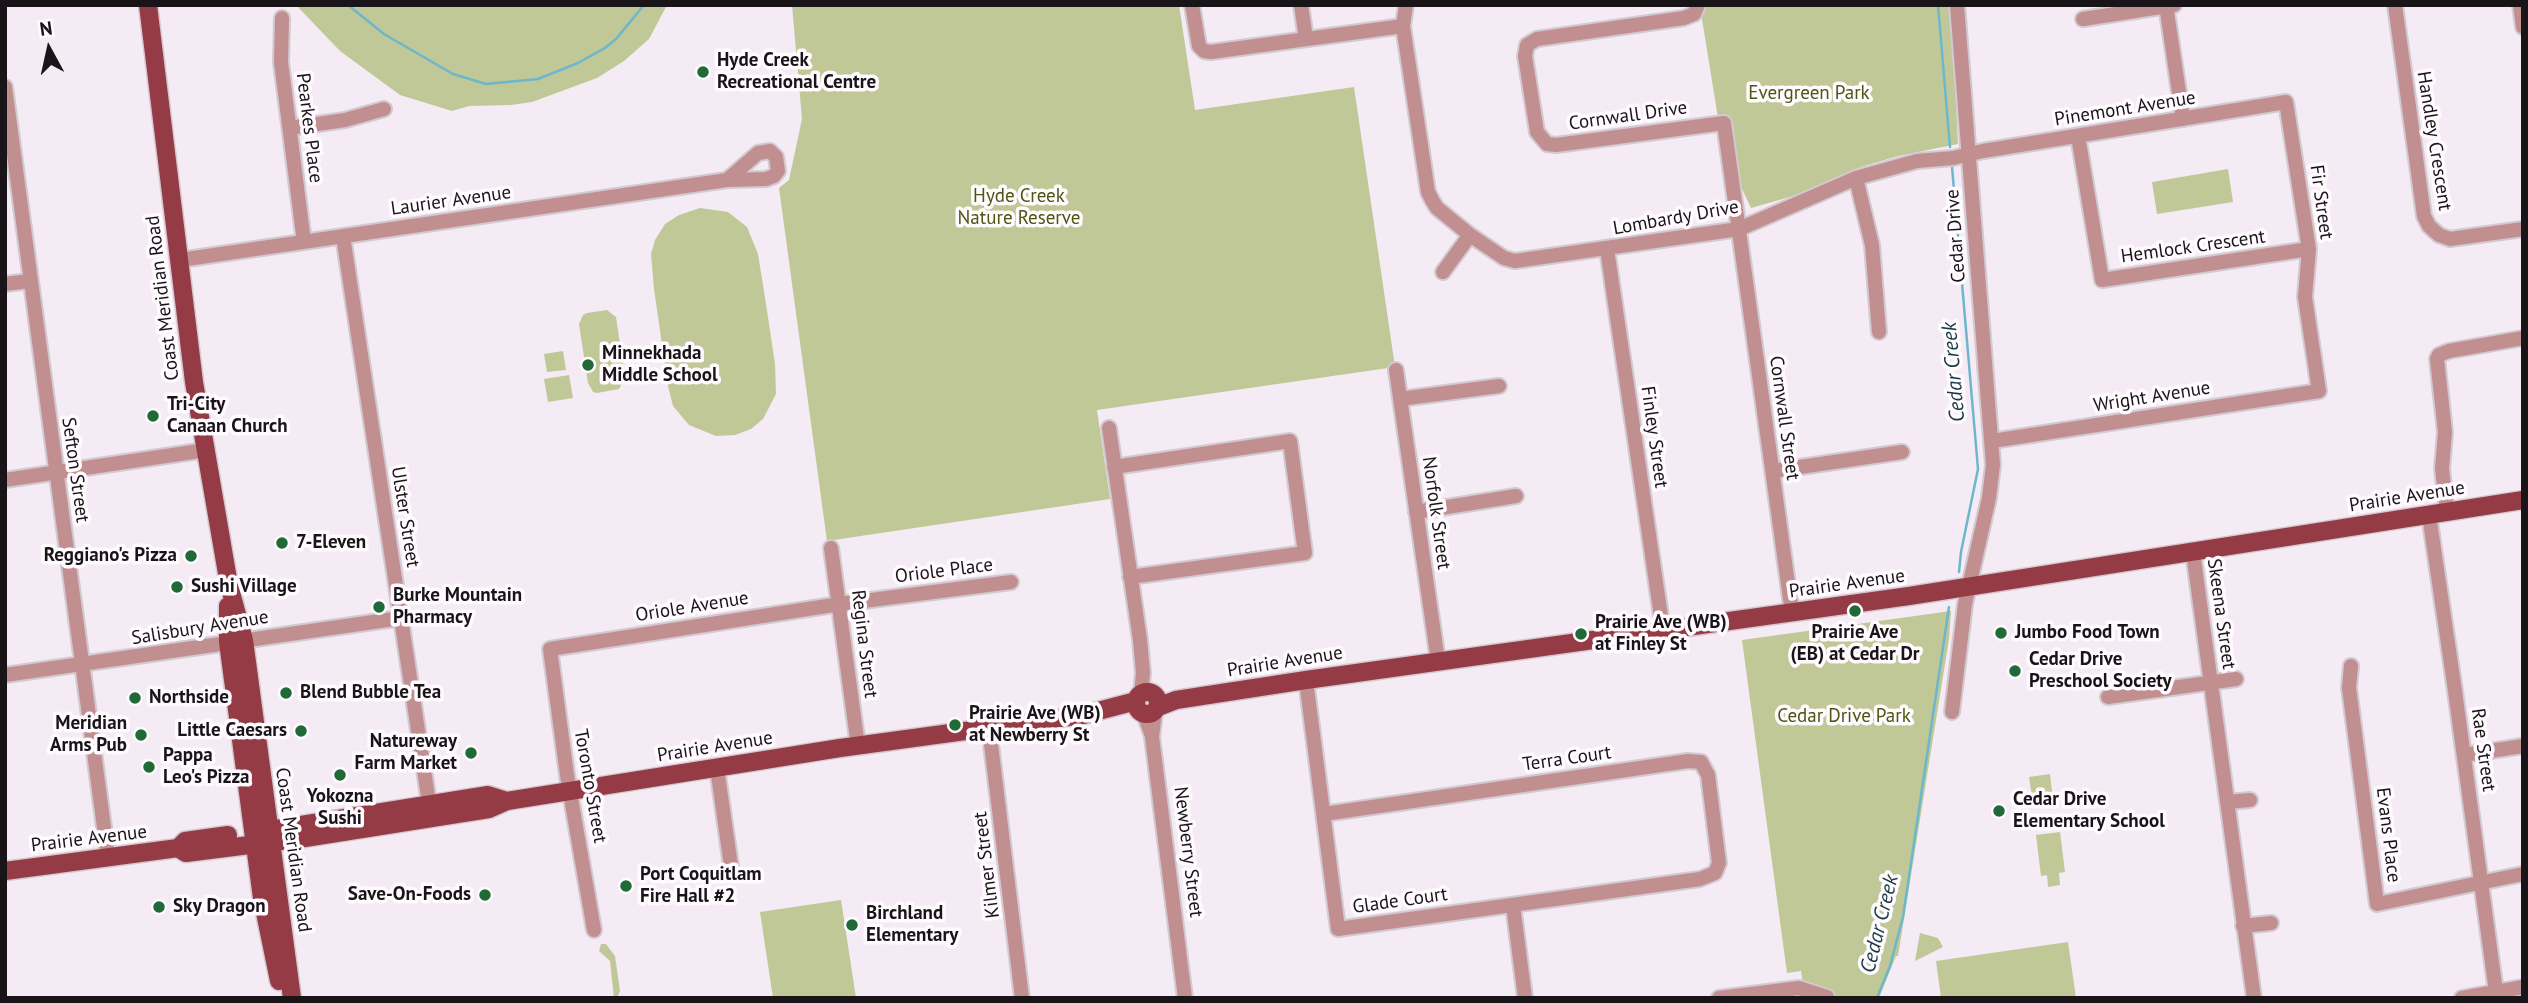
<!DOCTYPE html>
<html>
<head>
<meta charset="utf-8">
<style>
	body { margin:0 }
	#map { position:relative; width:2528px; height:1003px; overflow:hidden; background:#f5ebf4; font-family:"PT Sans",sans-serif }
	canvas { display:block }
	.frame { position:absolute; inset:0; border:7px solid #181418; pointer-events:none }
	.north { position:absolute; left:14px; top:14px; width:70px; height:70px; -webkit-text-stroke:5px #fefafe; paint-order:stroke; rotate:352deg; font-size:19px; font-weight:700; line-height:28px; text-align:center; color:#181418 }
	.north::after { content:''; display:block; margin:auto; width:24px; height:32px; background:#181418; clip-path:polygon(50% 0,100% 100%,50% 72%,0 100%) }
</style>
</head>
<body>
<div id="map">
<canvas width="2528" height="1003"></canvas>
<div class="frame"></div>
<div class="north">N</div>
</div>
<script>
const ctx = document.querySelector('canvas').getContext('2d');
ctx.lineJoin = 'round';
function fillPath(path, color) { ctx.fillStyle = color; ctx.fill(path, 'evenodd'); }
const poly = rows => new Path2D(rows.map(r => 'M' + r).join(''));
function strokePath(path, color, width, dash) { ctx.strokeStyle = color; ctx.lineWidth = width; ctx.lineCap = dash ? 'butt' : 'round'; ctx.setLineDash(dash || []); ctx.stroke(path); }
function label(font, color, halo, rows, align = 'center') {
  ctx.font = font + ' "PT Sans",sans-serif'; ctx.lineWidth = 7; ctx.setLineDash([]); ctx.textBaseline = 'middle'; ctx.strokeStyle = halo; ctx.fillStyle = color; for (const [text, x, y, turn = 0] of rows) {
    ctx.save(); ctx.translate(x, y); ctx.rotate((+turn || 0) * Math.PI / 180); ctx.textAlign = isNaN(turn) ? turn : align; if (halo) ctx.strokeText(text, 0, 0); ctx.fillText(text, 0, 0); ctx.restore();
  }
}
fillPath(poly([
	[296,5,667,5,649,39,624,61,597,78,532,102,511,105,469,106,452,111,400,95,340,51],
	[792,5,1179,5,1195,110,1354,87,1395,367,1097,410,1110,499,827,541,779,188,789,180,802,119],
	[1703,5,1951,5,1958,144,1898,156,1861,167,1807,192,1751,208,1737,178,1718,118,1702,19],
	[2228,169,2233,202,2157,214,2152,182],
	[700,208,728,212,747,227,758,254,766,304,775,364,776,394,763,419,751,429,735,435,716,436,689,425,673,406,668,386,654,289,651,254,655,240,665,224,679,215],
	[607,310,616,317,625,378,619,389,597,393,593,392,588,383,579,324,583,315,587,313],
	[563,351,566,370,547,372,544,354],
	[569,375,573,398,548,402,544,379],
	[1951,611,1949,639,1898,956,1896,956,1879,998,1805,998,1801,971,1787,973,1742,640],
	[2050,774,2053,800,2033,803,2029,777],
	[2060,832,2065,872,2059,873,2060,885,2048,887,2047,875,2041,876,2036,835],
	[841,900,856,998,773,998,760,912],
	[1920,933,1938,938,1943,947,1915,961],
	[2068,942,2076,998,1941,998,1936,961],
	[601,944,606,944,615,956,620,991,617,998,614,998,610,961,599,951]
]), '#bfc896');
strokePath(poly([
	[348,5,384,34,453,74,486,84,538,79,578,63,605,48,616,39,644,5],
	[1938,5,1950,147],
	[1952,167,1978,469,1961,552,1959,572],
	[1877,998,1890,966,1903,917,1949,607]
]), '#6cb7cc', 2.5);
const minor = poly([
	[1192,5,1199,46,1204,51,1211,52,1403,26],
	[1301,5,1306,39],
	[1406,5,1403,26,1428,192,1432,200,1437,208,1470,235,1504,258,1515,261,1739,229,1856,178,1917,161,1953,158,1983,151,2286,102,2309,249,2305,297,2319,391,1992,441],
	[1698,5,1694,14,1684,18,1537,39,1527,45,1525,56,1537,132,1547,144,1556,145,1724,123,1792,613],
	[2166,5,2183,119],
	[2395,5,2424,216,2429,226,2439,235,2450,239,2523,229],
	[2520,5,2523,27],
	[282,18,281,62,304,242],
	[2083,19,2174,5],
	[5,87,108,857],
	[290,128,345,120,384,109],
	[2078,136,2102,280,2309,249],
	[1856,178,1872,245,1879,332],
	[343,236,429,803],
	[1607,249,1663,630],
	[180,260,727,180,766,179,774,176,778,171,776,157,770,151,758,153,727,180],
	[1443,272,1470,235],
	[5,284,30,281],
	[1396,370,1438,661],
	[1400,399,1499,386],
	[1109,428,1140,640,1143,673,1141,694],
	[1114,467,1290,441,1305,553,1130,577],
	[1773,471,1902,452],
	[5,480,206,450],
	[2447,511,2442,469,2445,432,2437,359,2439,355,2449,351,2523,338],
	[1416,512,1516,496],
	[2429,515,2455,691,2496,992],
	[831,548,858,746],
	[2193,552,2254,998],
	[2351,666,2349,688,2377,904,2523,874],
	[5,675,401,618],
	[1306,680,1338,929,1700,879,1715,873,1719,863,1708,775,1701,762,1688,761,1324,814],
	[2108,697,2236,679],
	[1155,712,1152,737,1185,998],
	[1952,712,1965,604,1989,498,1993,465,1957,5],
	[1144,714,1152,736],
	[989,728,1022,998],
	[2464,755,2523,746],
	[717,768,731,866],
	[2227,802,2250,800],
	[1513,905,1525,998],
	[2243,926,2271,923],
	[594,930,567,775,550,649,840,604,1011,582],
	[1719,998,1799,988,1827,997],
	[2462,998,2523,987]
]);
const major = poly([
	[148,5,194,382,229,585,244,640,292,998],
	[228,606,228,642,249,800,262,898,279,981],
	'1136 703a11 11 0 1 1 22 0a11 11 0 1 1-22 0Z',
	[1158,707,1176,700,1306,680,1909,596,2523,500],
	[270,830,488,795,507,801],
	[178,848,185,841,228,835],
	[5,871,178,848,186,853,305,838,489,809,507,801,840,748,1083,715,1136,701]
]);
strokePath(minor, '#d2c9d1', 18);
strokePath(major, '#d2c9d1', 21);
strokePath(minor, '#c28f91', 14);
strokePath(major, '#943b46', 18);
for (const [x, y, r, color] of [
	[703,72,7,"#206a38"],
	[588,365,7,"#206a38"],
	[153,416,7,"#206a38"],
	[282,543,7,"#206a38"],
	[191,556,7,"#206a38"],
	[177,587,7,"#206a38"],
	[379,607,7,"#206a38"],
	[1855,611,7,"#206a38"],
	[2001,633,7,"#206a38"],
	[1581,634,7,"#206a38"],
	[2015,671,7,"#206a38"],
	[286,693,7,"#206a38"],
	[135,698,7,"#206a38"],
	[955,725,7,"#206a38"],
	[301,731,7,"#206a38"],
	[141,735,7,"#206a38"],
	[471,753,7,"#206a38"],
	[149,767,7,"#206a38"],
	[340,775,7,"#206a38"],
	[1999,811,7,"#206a38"],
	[626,886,7,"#206a38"],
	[485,895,7,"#206a38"],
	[159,907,7,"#206a38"],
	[852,925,7,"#206a38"]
]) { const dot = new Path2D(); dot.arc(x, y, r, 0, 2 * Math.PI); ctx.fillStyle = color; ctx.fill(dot); strokePath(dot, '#fefafe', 2.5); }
label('bold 19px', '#181418', '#fefafe', [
	["Hyde Creek",717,61],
	["Recreational Centre",717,83],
	["Minnekhada",602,354],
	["Middle School",602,376],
	["Tri-City",167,405],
	["Canaan Church",167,427],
	["7-Eleven",296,543],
	["Reggiano's Pizza",177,556,"right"],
	["Sushi Village",191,587],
	["Burke Mountain",393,596],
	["Pharmacy",393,618],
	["Prairie Ave (WB)",1595,623],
	["at Finley St",1595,645],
	["Prairie Ave",1855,633,"center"],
	["(EB) at Cedar Dr",1855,655,"center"],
	["Jumbo Food Town",2015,633],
	["Cedar Drive",2029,660],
	["Preschool Society",2029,682],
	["Blend Bubble Tea",300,693],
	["Northside",149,698],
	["Prairie Ave (WB)",969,714],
	["at Newberry St",969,736],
	["Meridian",127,724,"right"],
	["Arms Pub",127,746,"right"],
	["Little Caesars",287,731,"right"],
	["Natureway",457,742,"right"],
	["Farm Market",457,764,"right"],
	["Pappa",163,756],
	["Leo's Pizza",163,778],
	["Yokozna",340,797,"center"],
	["Sushi",340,819,"center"],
	["Cedar Drive",2013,800],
	["Elementary School",2013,822],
	["Port Coquitlam",640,875],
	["Fire Hall #2",640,897],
	["Save-On-Foods",471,895,"right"],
	["Sky Dragon",173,907],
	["Birchland",866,914],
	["Elementary",866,936]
], 'left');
label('19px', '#4c5512', '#fefafe', [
	["Evergreen Park",1809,94],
	["Hyde Creek",1019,197],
	["Nature Reserve",1019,219],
	["Cedar Drive Park",1844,717]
]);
label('19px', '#181418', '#fefafe', [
	["Pinemont Avenue",2125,109,-9],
	["Cornwall Drive",1628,116,-8],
	["Pearkes Place",309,128,83],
	["Handley Crescent",2434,141,81],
	["Laurier Avenue",451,201,-8],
	["Fir Street",2321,202,82],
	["Lombardy Drive",1676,218,-10],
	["Cedar Drive",1956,236,-94],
	["Hemlock Crescent",2193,247,-8],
	["Coast Meridian Road",163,298,-97],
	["Wright Avenue",2152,397,-9],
	["Cornwall Street",1784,418,82],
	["Finley Street",1654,437,82],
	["Sefton Street",75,470,82],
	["Prairie Avenue",2407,497,-9],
	["Norfolk Street",1436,513,82],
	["Ulster Street",405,517,81],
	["Oriole Place",944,571,-7],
	["Prairie Avenue",1847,584,-8],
	["Oriole Avenue",692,607,-9],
	["Skeena Street",2221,614,82],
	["Salisbury Avenue",200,628,-9],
	["Regina Street",864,644,83],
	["Prairie Avenue",1285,662,-9],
	["Prairie Avenue",715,747,-9],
	["Rae Street",2483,750,82],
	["Terra Court",1567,759,-8],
	["Toronto Street",590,786,80],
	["Evans Place",2388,835,83],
	["Prairie Avenue",89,839,-7],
	["Coast Meridian Road",293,850,82],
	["Newberry Street",1188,852,83],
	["Kilmer Street",987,865,-97],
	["Glade Court",1400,901,-8]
]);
label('italic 21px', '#173b44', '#fefafe', [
	["Cedar Creek",1954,372,-95],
	["Cedar Creek",1880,924,-76]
]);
</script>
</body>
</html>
